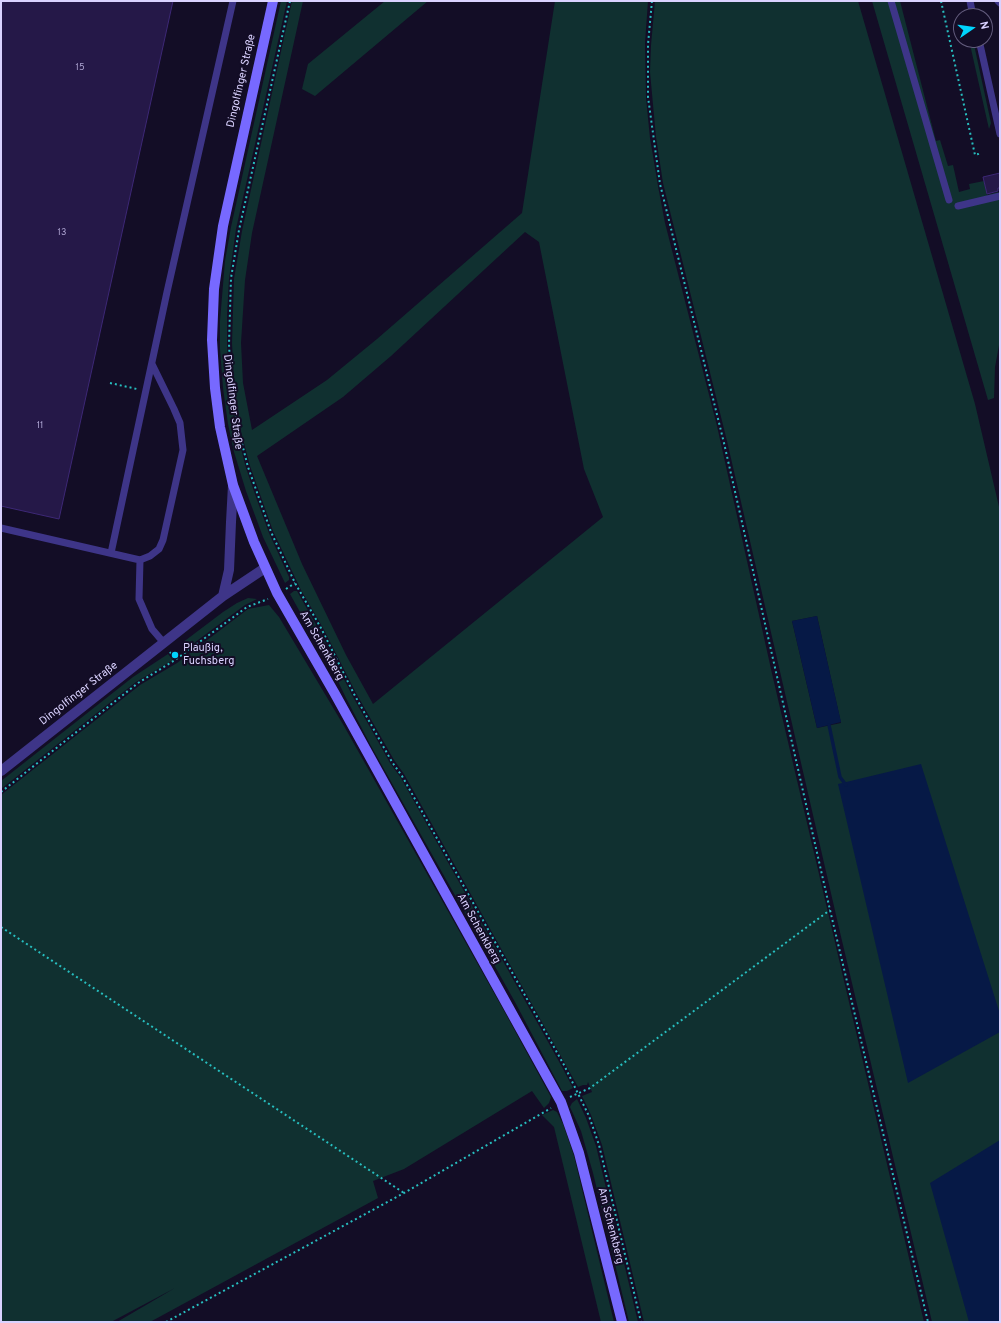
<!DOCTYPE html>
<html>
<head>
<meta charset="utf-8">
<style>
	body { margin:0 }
	#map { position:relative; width:1001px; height:1323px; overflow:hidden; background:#130d26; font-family:Overpass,sans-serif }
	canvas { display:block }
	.frame { position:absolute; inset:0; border:2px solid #dad2ff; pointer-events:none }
	.north { position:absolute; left:953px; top:8px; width:40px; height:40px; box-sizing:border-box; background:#130d26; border:1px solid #635c7d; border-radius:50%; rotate:77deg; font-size:11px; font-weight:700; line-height:16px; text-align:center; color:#dad2ff }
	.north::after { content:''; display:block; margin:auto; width:14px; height:18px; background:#00d4fd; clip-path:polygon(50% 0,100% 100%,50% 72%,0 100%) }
</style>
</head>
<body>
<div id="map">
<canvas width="1001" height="1323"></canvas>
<div class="frame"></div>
<div class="north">N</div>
</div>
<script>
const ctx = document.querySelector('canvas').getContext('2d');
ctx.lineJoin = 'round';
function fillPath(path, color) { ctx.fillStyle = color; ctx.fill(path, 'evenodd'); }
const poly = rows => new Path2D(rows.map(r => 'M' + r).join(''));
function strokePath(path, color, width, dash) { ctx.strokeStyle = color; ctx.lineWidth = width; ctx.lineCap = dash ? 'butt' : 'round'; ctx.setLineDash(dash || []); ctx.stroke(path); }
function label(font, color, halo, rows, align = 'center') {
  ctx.font = font + ' Overpass,sans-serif'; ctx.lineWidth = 4; ctx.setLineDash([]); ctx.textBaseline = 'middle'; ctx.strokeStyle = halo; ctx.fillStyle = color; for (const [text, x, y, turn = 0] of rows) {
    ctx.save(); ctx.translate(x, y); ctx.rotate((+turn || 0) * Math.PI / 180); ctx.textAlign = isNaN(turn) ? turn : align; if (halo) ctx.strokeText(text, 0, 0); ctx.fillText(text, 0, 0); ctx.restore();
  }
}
fillPath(poly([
	[281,1,287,1,236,229,229,279,227,315,227,343,229,384,235,425,246,468,257,500,269,533,289,577,289,580,285,583,263,537,246,491,234,452,228,424,223,388,220,349,220,321,225,261,231,227],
	[292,1,303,1,252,233,245,280,241,343,243,383,252,430,327,380,377,339,522,213,555,1,648,1,645,43,646,98,650,138,658,186,665,223,717,426,773,678,924,1322,644,1322,602,1145,591,1115,582,1096,592,1092,588,1082,587,1085,583,1085,578,1087,404,774,394,760,356,693,323,628,301,590,273,531,250,466,239,424,234,383,232,343,234,279,242,231],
	[525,232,539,242,584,469,603,517,373,704,346,655,302,564,257,456,343,397,391,356],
	[385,1,428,1,315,96,302,89,308,64],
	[655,1,858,1,975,404,1000,511,1000,1322,932,1322,839,928,727,441,663,183,656,137,650,72,651,45],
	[817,616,841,723,817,728,792,621],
	[872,1,900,1,936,141,940,140,948,166,953,165,959,192,970,189,969,184,984,181,987,195,998,192,1000,199,1000,340,995,367,994,398,988,400],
	[969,40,973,40,991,123,989,129],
	[294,591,297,591,319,630,352,695,390,763,401,778,562,1067,573,1088,567,1091,562,1091,515,1002,371,746,346,698,335,675,290,594],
	[248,598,257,599,245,605,186,649,182,643,223,612,237,603],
	[269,605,279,617,344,726,503,1009,551,1097,549,1103,544,1108,532,1091,404,1169,373,1181,378,1198,150,1322,117,1322,175,1288,111,1322,1,1322,1,795,140,685,177,663,248,609],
	[168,654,173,660,136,682,1,789,1,781,133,677],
	[577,1099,586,1118,596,1146,638,1322,629,1322,593,1173,581,1131,570,1107,572,1103],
	[553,1110,557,1112,563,1124,574,1156,614,1322,601,1322,554,1127,542,1115]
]), '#103030');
fillPath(poly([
	[817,616,841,722,817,728,792,621],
	[921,764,1000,1014,1000,1032,908,1083,838,784],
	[1000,1140,1000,1322,969,1322,930,1183]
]), '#061946');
strokePath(poly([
	[829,725,840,777,846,785]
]), '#061946', 3.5);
const building = poly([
	[1,1,173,1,59,519,1,506,1,1],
	[1000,173,1000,188,998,188,998,191,987,194,983,177,1000,173]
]);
fillPath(building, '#251848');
strokePath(building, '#3d2876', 1);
strokePath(poly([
	[290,1,239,230,231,278,229,344,231,384,237,424,248,467,271,532,295,583,321,628,354,694,392,762,402,776,564,1065,589,1116,599,1145,641,1322],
	[652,1,648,44,648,97,660,184,724,443,830,910,928,1322],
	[941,1,975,155,978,154,979,158],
	[110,383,137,389],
	[286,589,295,583],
	[170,652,175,660],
	[1,792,138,683,175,660,247,607,268,599],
	[1,927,404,1193],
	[570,1097,590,1088,830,910],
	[166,1322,404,1193,551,1108]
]), '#27bebf', 2, [2, 3]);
strokePath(poly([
	[891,1,949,200],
	[970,1,973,16],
	[998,1,1000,3],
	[979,40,1000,134],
	[958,206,1000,196],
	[1,528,140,560,150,556,159,549,163,540,183,450,180,423,174,409,152,364],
	[111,553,167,292,233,1],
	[140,560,139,599,152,629,164,643]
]), '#3e3588', 7);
strokePath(poly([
	[223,596,229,570,231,522,233,485],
	[1,771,223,596,265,568]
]), '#3e3588', 10);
strokePath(poly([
	[273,1,223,226,214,289,212,340,215,388,220,427,233,485,254,542,277,593,335,694,561,1102,579,1153,622,1322]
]), '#7769ff', 10);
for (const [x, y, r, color] of [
	[175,655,4,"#00d4fd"]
]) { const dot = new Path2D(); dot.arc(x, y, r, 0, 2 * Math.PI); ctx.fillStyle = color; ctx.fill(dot); strokePath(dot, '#130d26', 1.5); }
label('9px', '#ada4d1', null, [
	["15",80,68],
	["13",62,233],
	["11",40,426]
]);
label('11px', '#dad2ff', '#130d26', [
	["Dingolfinger Straße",242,81,-77],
	["Dingolfinger Straße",232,402,83],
	["Am Schenkberg",321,646,60],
	["Dingolfinger Straße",79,694,-38],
	["Am Schenkberg",478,929,61],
	["Am Schenkberg",610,1226,76]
]);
label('11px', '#dad2ff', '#130d26', [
	["Plaußig,",183,649],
	["Fuchsberg",183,662]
], 'left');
</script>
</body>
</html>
